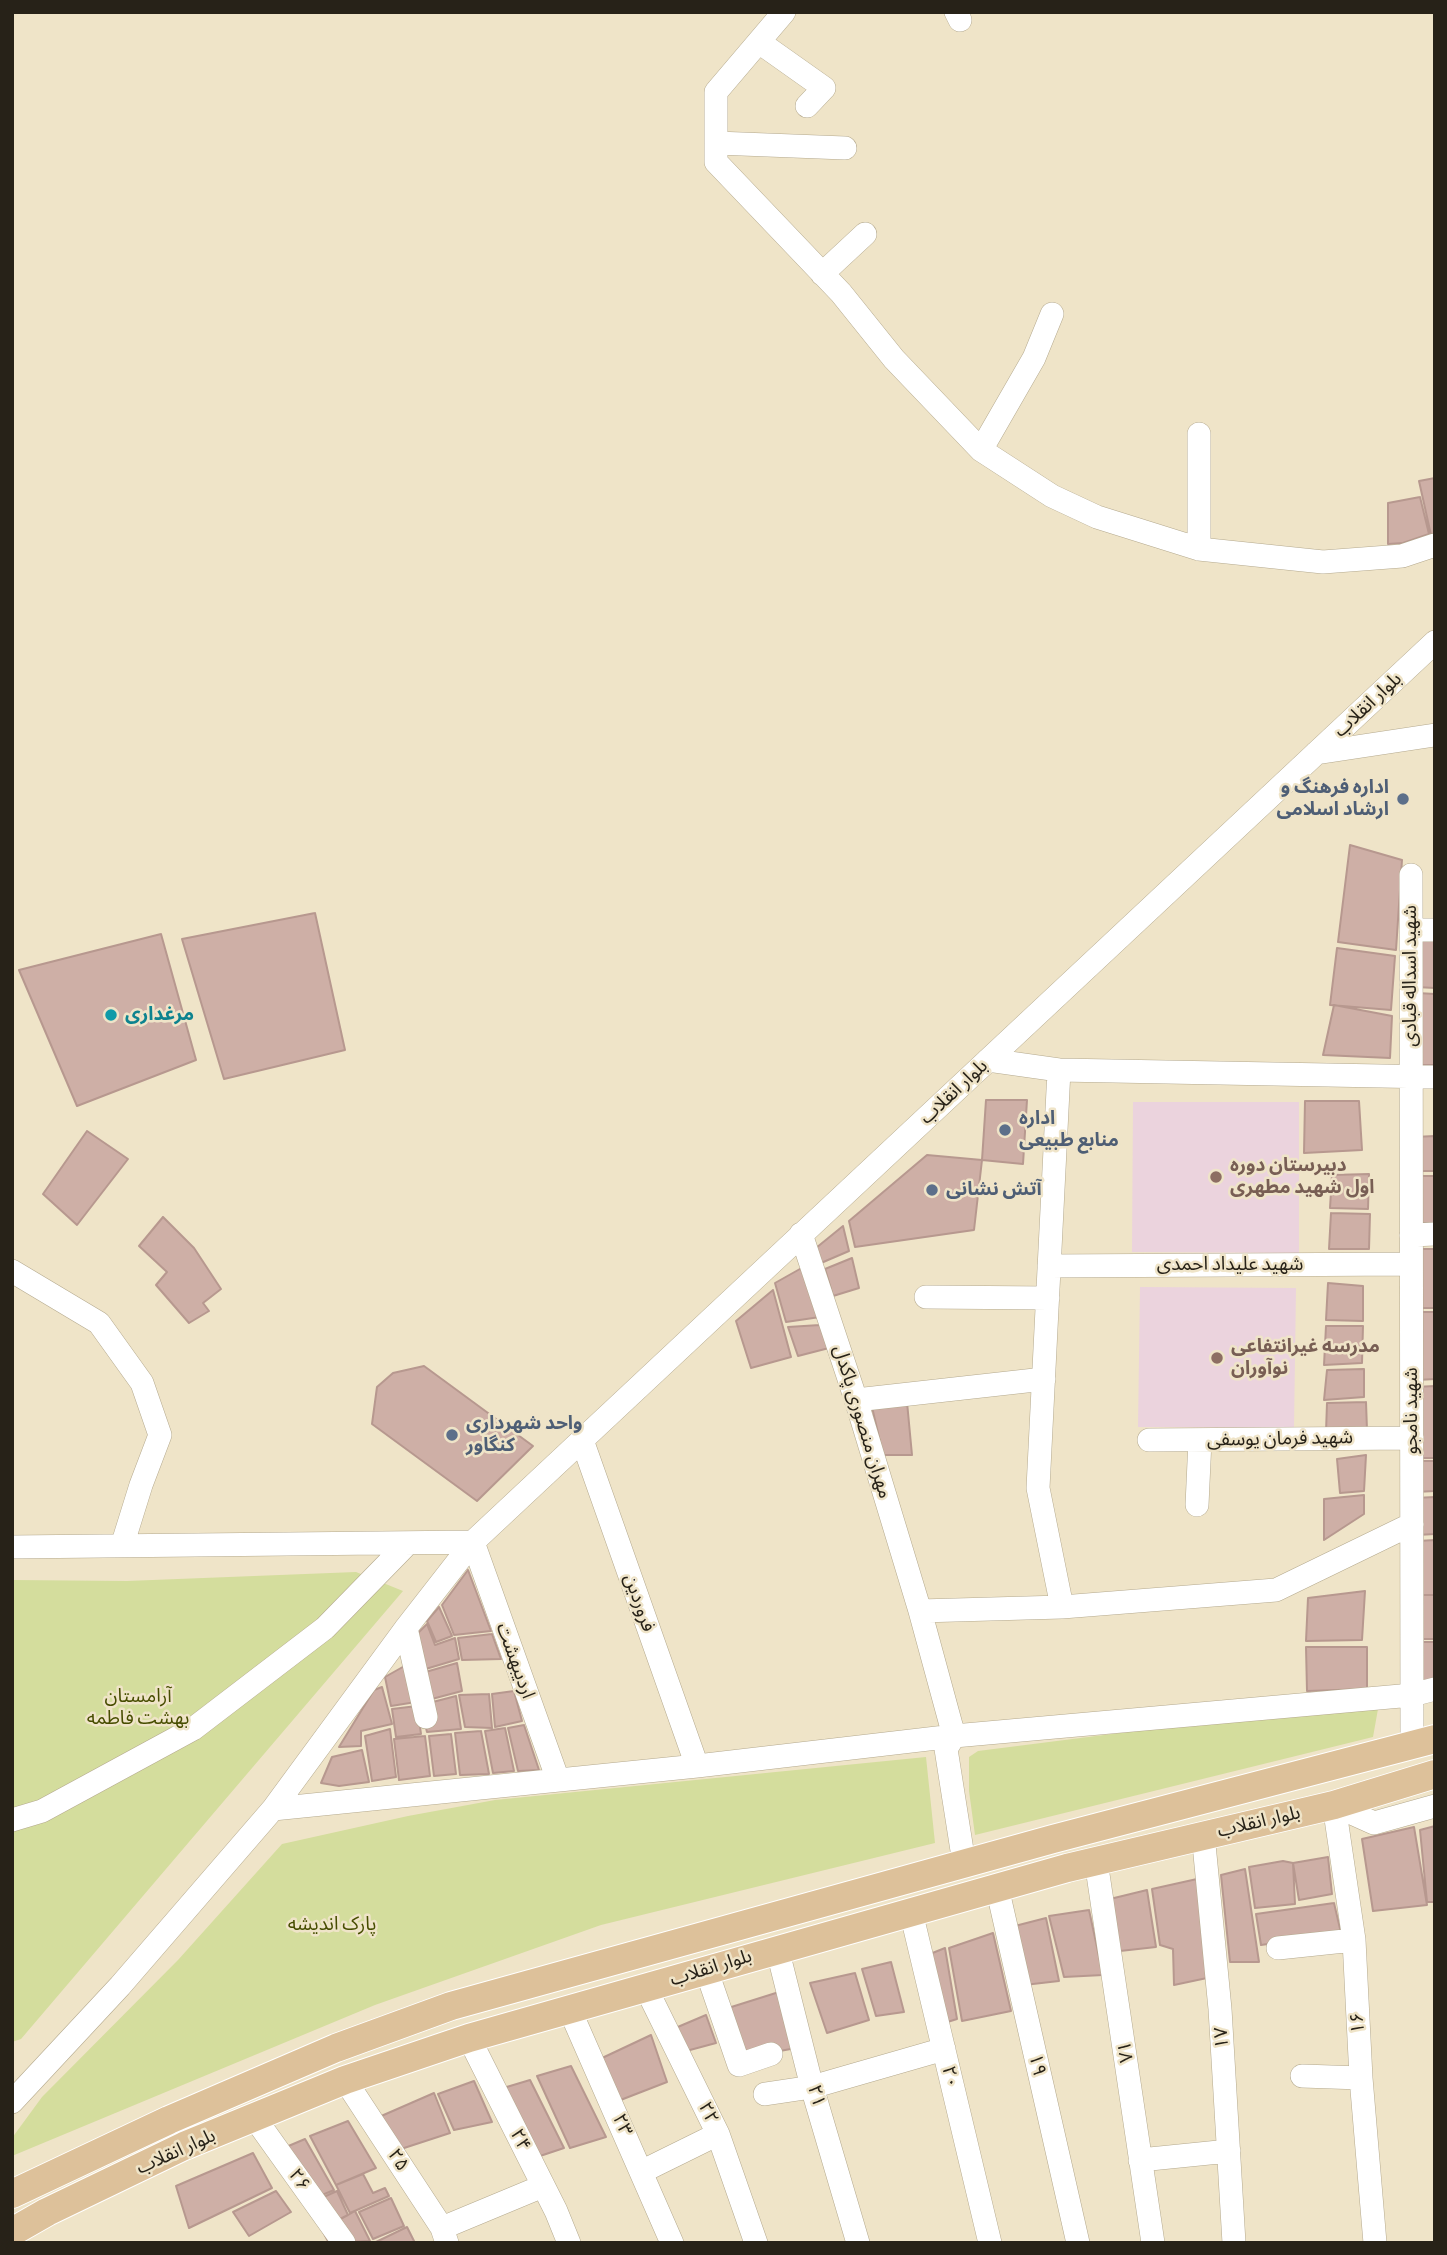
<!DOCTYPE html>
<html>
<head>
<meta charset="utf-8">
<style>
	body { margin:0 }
	#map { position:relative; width:1447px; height:2255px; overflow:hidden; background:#efe4c8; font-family:Manrope,sans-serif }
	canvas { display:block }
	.frame { position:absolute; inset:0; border:14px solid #272218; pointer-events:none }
</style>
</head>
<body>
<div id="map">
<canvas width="1447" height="2255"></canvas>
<div class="frame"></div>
</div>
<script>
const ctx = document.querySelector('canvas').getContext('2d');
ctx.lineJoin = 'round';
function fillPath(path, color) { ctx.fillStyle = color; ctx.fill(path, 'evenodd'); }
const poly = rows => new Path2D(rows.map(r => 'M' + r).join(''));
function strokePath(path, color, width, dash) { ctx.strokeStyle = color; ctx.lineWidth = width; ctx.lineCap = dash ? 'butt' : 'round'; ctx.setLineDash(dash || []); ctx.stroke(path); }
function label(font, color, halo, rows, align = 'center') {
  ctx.font = font + ' Manrope,"Noto Sans Arabic",sans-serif'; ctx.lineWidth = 5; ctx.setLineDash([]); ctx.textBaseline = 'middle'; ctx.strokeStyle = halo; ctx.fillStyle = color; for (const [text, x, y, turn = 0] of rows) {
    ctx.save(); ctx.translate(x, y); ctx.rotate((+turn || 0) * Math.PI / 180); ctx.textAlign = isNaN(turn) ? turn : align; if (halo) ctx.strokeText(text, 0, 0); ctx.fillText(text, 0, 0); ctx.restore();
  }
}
fillPath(poly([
	[1133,1102,1299,1102,1299,1253,1132,1252],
	[1140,1287,1296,1288,1294,1428,1138,1427]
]), '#ebd3dd');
fillPath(poly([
	[356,1572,403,1591,21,2039,12,2042,12,1580,127,1581],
	[1378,1709,1373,1737,975,1835,969,1791,969,1757,978,1751,1238,1718],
	[926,1757,935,1843,601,1925,375,2005,12,2156,12,2138,42,2097,178,1960,282,1844,408,1816,495,1800]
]), '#d4dd9d');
const building = poly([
	[1435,478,1435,533,1431,535,1419,481,1435,478],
	[1420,497,1429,534,1403,543,1388,544,1388,503,1420,497],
	[1350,845,1402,860,1396,950,1338,942,1350,845],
	[315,913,345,1050,224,1079,182,939,315,913],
	[161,934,196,1060,77,1106,19,970,161,934],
	[1415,940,1435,940,1435,988,1416,987,1415,940],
	[1337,948,1395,956,1391,1010,1330,1005,1337,948],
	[1417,993,1435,994,1435,1065,1416,1065,1417,993],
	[1334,1005,1392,1016,1390,1058,1323,1055,1334,1005],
	[986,1100,1027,1100,1023,1164,982,1160,986,1100],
	[1305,1101,1359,1101,1362,1150,1304,1153,1305,1101],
	[87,1131,128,1159,77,1225,43,1194,87,1131],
	[1435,1136,1435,1171,1415,1171,1414,1137,1435,1136],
	[927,1155,982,1160,974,1230,855,1247,849,1221,927,1155],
	[1369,1174,1368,1209,1330,1208,1332,1175,1369,1174],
	[1416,1176,1435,1176,1435,1223,1416,1223,1416,1176],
	[1331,1213,1370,1214,1369,1249,1329,1249,1331,1213],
	[163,1217,194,1248,221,1289,203,1303,209,1311,189,1323,156,1285,167,1272,139,1246,163,1217],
	[843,1226,849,1251,821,1263,816,1248,843,1226],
	[1416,1249,1435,1249,1435,1308,1416,1308,1416,1249],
	[852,1258,859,1288,833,1296,825,1269,852,1258],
	[807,1265,820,1317,786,1322,775,1283,807,1265],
	[1328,1283,1363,1286,1363,1321,1326,1320,1328,1283],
	[773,1290,791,1357,751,1368,736,1321,773,1290],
	[1416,1312,1435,1312,1435,1379,1417,1380,1416,1312],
	[820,1325,829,1348,798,1356,788,1327,820,1325],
	[1326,1326,1363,1326,1362,1363,1324,1365,1326,1326],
	[424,1366,533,1446,477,1501,372,1424,377,1387,393,1373,424,1366],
	[1364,1369,1364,1397,1324,1400,1327,1370,1364,1369],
	[1435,1386,1435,1458,1416,1458,1415,1387,1435,1386],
	[907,1402,912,1455,883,1455,872,1407,907,1402],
	[1366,1402,1367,1430,1326,1432,1327,1403,1366,1402],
	[1366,1455,1364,1491,1340,1493,1337,1459,1366,1455],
	[1415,1461,1435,1461,1435,1491,1415,1492,1415,1461],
	[1364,1495,1364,1514,1324,1540,1324,1499,1364,1495],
	[1435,1497,1435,1534,1417,1535,1415,1498,1435,1497],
	[1435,1540,1435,1595,1419,1595,1418,1541,1435,1540],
	[468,1570,491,1631,454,1635,442,1605,468,1570],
	[1365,1591,1362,1640,1306,1641,1308,1598,1365,1591],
	[1419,1595,1435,1595,1435,1639,1418,1639,1419,1595],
	[439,1607,452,1636,436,1642,427,1621,439,1607],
	[427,1624,435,1645,455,1638,459,1659,419,1671,412,1639,427,1624],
	[492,1634,501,1659,462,1660,458,1638,492,1634],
	[1418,1642,1435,1642,1435,1678,1416,1684,1418,1642],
	[1306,1647,1367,1647,1367,1689,1307,1691,1306,1647],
	[457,1663,462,1691,428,1700,422,1673,457,1663],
	[408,1664,416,1702,391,1706,385,1677,408,1664],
	[382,1687,392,1724,361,1731,361,1746,339,1747,374,1690,382,1687],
	[514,1691,522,1721,495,1727,492,1694,514,1691],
	[489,1694,492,1728,465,1727,459,1695,489,1694],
	[456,1696,461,1729,427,1732,425,1724,429,1703,456,1696],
	[417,1706,421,1734,396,1737,392,1709,417,1706],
	[524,1725,539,1770,518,1771,508,1728,524,1725],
	[505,1728,514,1771,493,1773,485,1731,505,1728],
	[390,1729,396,1777,372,1781,365,1736,390,1729],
	[481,1731,489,1774,460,1775,455,1733,481,1731],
	[451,1734,456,1774,434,1776,429,1736,451,1734],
	[425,1736,430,1776,399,1780,394,1739,425,1736],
	[362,1750,369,1782,339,1786,321,1783,332,1757,362,1750],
	[1435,1826,1435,1902,1427,1902,1420,1830,1435,1826],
	[1414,1827,1427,1905,1373,1911,1362,1839,1414,1827],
	[1328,1857,1332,1894,1299,1900,1293,1863,1328,1857],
	[1283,1861,1293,1863,1295,1904,1255,1908,1249,1867,1283,1861],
	[1245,1869,1259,1962,1230,1962,1221,1875,1245,1869],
	[1197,1879,1207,1978,1174,1985,1173,1949,1160,1945,1152,1889,1197,1879],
	[1147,1890,1156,1947,1120,1951,1110,1899,1147,1890],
	[1334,1903,1341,1933,1261,1945,1256,1914,1334,1903],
	[1089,1910,1103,1975,1064,1977,1049,1916,1089,1910],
	[1046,1918,1059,1981,1024,1985,1011,1927,1046,1918],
	[993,1933,1011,2011,962,2021,949,1948,993,1933],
	[945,1948,957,2019,941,2024,925,1956,945,1948],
	[891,1962,904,2012,876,2016,862,1969,891,1962],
	[855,1973,869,2020,827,2033,810,1983,855,1973],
	[779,1992,796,2048,742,2058,725,2009,779,1992],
	[706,2015,716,2043,675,2054,666,2032,706,2015],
	[651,2035,667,2082,618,2101,600,2059,651,2035],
	[571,2066,606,2137,570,2148,537,2076,571,2066],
	[530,2080,564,2148,540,2156,500,2089,530,2080],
	[474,2081,492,2122,454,2130,438,2094,474,2081],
	[434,2093,450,2133,401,2149,379,2117,434,2093],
	[348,2121,376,2168,336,2185,310,2136,348,2121],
	[305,2139,334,2190,308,2201,279,2150,305,2139],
	[253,2153,272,2188,189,2228,176,2186,253,2153],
	[363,2174,373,2193,385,2188,389,2196,350,2213,336,2185,363,2174],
	[276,2191,291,2212,249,2236,233,2212,276,2191],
	[337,2191,348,2215,322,2228,308,2204,337,2191],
	[391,2198,404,2226,373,2239,359,2212,391,2198],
	[355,2211,370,2241,329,2243,322,2230,355,2211],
	[407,2227,415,2243,376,2243,376,2242,407,2227]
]);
fillPath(building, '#ceafa6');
strokePath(building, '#b7988f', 2);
const minor = poly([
	[784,12,716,92,716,162,841,293,894,359,981,450,1052,496,1097,517,1199,549,1323,562,1402,556,1435,545],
	[956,12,960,20],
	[759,42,824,88,807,106],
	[716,143,845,148],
	[822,274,865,234],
	[981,450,1034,358,1052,314],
	[1199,549,1199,434],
	[1316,753,1435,735],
	[1411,875,1412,1745],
	[1411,930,1435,930],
	[988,1060,1059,1070,1435,1077],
	[1059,1070,1038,1488,1062,1607,1276,1590,1412,1524],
	[801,1234,856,1400,920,1611,1062,1607],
	[1411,1235,1435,1234],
	[1049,1266,1411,1264],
	[12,1271,99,1323,142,1383,160,1435,141,1485,122,1546],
	[926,1297,1048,1298],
	[856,1400,1044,1379],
	[582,1440,697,1766],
	[1149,1440,1412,1438],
	[1197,1505,1200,1440],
	[473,1542,558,1780],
	[12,1547,473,1542],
	[920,1611,954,1736,946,1749,964,1863],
	[406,1628,426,1717],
	[1334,1805,1354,1940,1361,2078,1375,2243],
	[1334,1805,1374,1823,1435,1806],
	[273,1809,697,1766,954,1736,1412,1695,1435,1689],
	[12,1820,42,1811,193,1729,325,1628,408,1543],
	[1203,1834,1220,2009,1234,2243],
	[1096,1861,1153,2243],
	[997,1887,1078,2243],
	[911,1912,990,2243],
	[777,1948,812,2087,858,2243],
	[1278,1948,1354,1940],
	[706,1969,739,2065,771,2054],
	[646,1988,718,2134,756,2243],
	[569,2008,672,2243],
	[469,2038,556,2211,569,2243],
	[1302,2076,1361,2078],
	[345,2080,442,2228,447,2243],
	[765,2094,812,2087,944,2049],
	[12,2102,120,1986,273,1809,406,1628,473,1542,1435,642],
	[254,2117,344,2243],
	[1140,2160,1229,2151],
	[643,2171,718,2134],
	[442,2228,543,2186]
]);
const major = poly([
	[12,2194,169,2120,336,2048,451,2006,1053,1839,1435,1739],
	[12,2232,47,2212,184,2146,345,2080,469,2038,1067,1868,1334,1805,1435,1774]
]);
strokePath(minor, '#b4a98e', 24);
strokePath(major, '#fff', 30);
strokePath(minor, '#fff', 23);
strokePath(major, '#ddc19a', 28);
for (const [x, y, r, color] of [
	[1403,799,7,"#5c6f8a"],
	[111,1015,7,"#0f9aa8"],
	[1005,1130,7,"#5c6f8a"],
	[1216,1177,7,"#8d6e63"],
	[932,1190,7,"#5c6f8a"],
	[1217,1358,7,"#8d6e63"],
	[452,1435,7,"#5c6f8a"]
]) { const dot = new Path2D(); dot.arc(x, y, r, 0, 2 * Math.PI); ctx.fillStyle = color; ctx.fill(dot); strokePath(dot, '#efe4c8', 2.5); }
label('19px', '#272218', '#efe4c8', [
	["بلوار انقلاب",1368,705,-43],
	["شهید اسداله قبادی",1411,976,-90],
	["بلوار انقلاب",954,1092,-43],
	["شهید علیداد احمدی",1230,1265],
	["شهید نامجو",1412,1411,-90],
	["مهران منصوری پاکدل",862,1422,73],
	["شهید فرمان یوسفی",1280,1439,-1],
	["فروردین",639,1603,71],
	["اردیبهشت",515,1661,70],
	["بلوار انقلاب",1259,1822,-13],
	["بلوار انقلاب",711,1968,-17],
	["۱۶",1358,2023,-93],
	["۱۷",1222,2038,-93],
	["۱۸",1124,2052,82],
	["۱۹",1037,2065,77],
	["۲۰",950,2077,77],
	["۲۱",816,2096,74],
	["۲۲",708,2113,64],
	["۲۳",622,2125,66],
	["۲۴",520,2140,63],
	["بلوار انقلاب",176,2152,-24],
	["۲۵",398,2160,57],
	["۲۶",299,2180,54]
]);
label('bold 19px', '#4e5e75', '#efe4c8', [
	["اداره فرهنگ و",1389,788,"right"],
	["ارشاد اسلامی",1389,810,"right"],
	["اداره",1019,1119],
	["منابع طبیعی",1019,1141],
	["آتش نشانی",946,1190],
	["واحد شهرداری",466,1424],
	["کنگاور",466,1446]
], 'left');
label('bold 19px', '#0d838f', '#efe4c8', [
	["مرغداری",125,1015]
], 'left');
label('bold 19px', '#785e54', '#efe4c8', [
	["دبیرستان دوره",1230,1166],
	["اول شهید مطهری",1230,1188],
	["مدرسه غیرانتفاعی",1231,1347],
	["نوآوران",1231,1369]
], 'left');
label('19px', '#474d00', '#efe4c8', [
	["آرامستان",138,1697],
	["بهشت فاطمه",138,1719],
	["پارک اندیشه",332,1925]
]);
</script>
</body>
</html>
